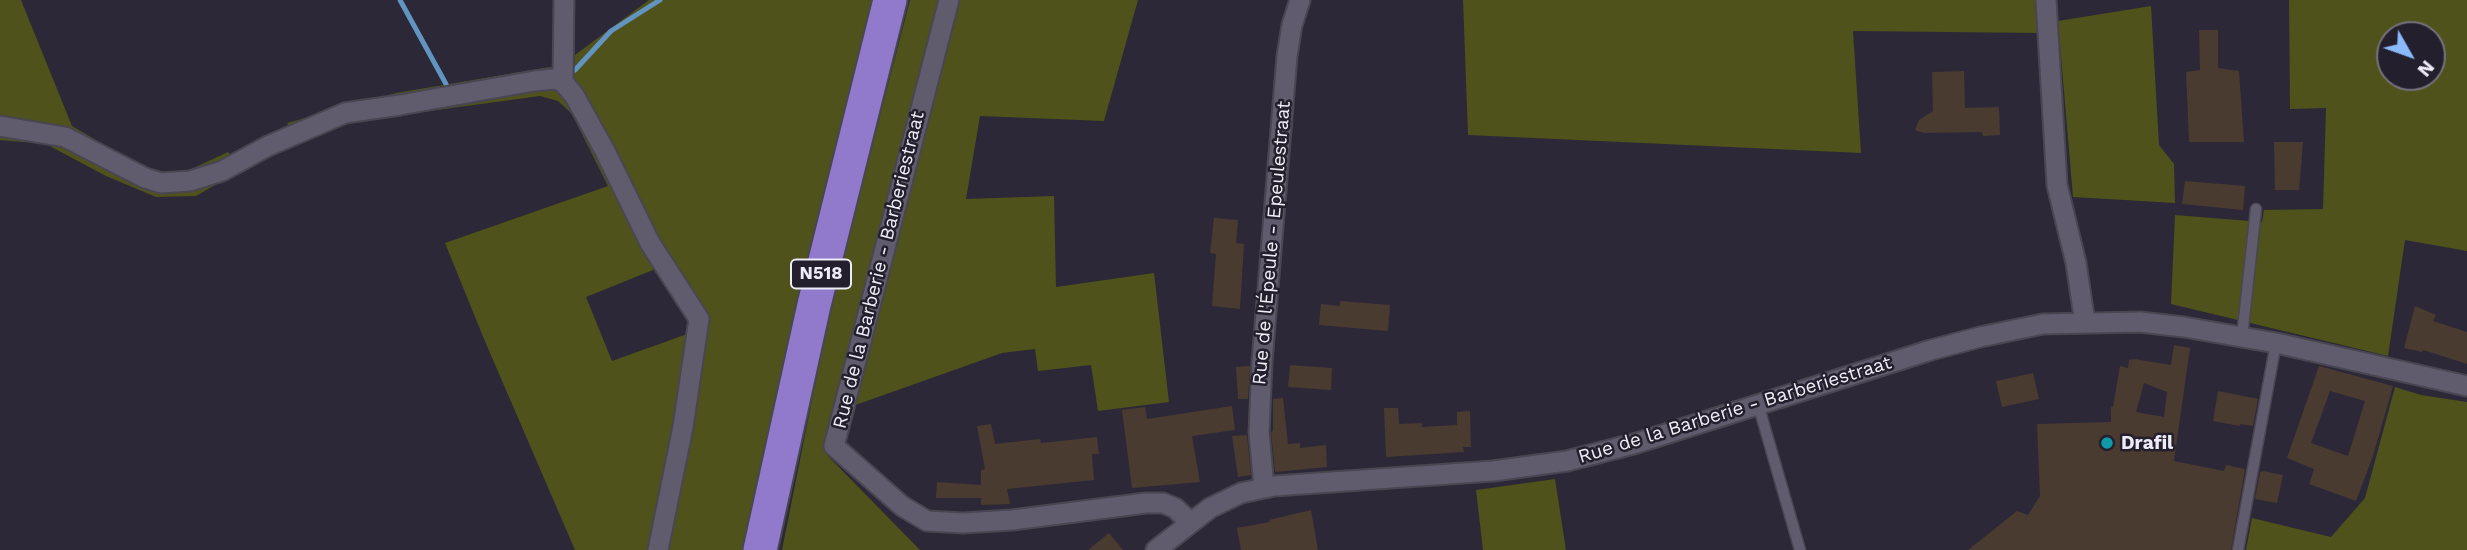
<!DOCTYPE html>
<html>
<head>
<meta charset="utf-8">
<style>
	body { margin:0 }
	#map { position:relative; width:2467px; height:550px; overflow:hidden; background:#2c2837; font-family:"Work Sans",sans-serif }
	canvas { display:block }
	.north { position:absolute; left:2376px; top:21px; width:70px; height:70px; box-sizing:border-box; background:#231f2d; border:2px solid #74717d; border-radius:50%; rotate:130deg; font-size:19px; font-weight:700; line-height:28px; text-align:center; color:#eeecf6 }
	.north::after { content:''; display:block; margin:auto; width:24px; height:32px; background:#8abafc; clip-path:polygon(50% 0,100% 100%,50% 72%,0 100%) }
</style>
</head>
<body>
<div id="map">
<canvas width="2467" height="550"></canvas>
<div class="north">N</div>
</div>
<script>
const ctx = document.querySelector('canvas').getContext('2d');
ctx.lineJoin = 'round';
function fillPath(path, color) { ctx.fillStyle = color; ctx.fill(path, 'evenodd'); }
const poly = rows => new Path2D(rows.map(r => 'M' + r).join(''));
function strokePath(path, color, width, dash) { ctx.strokeStyle = color; ctx.lineWidth = width; ctx.lineCap = dash ? 'butt' : 'round'; ctx.setLineDash(dash || []); ctx.stroke(path); }
function label(font, color, halo, rows, align = 'center') {
  ctx.font = font + ' "Work Sans",sans-serif'; ctx.lineWidth = 5; ctx.setLineDash([]); ctx.textBaseline = 'middle'; ctx.strokeStyle = halo; ctx.fillStyle = color; for (const [text, x, y, turn = 0] of rows) {
    ctx.save(); ctx.translate(x, y); ctx.rotate((+turn || 0) * Math.PI / 180); ctx.textAlign = isNaN(turn) ? turn : align; if (halo) ctx.strokeText(text, 0, 0); ctx.fillText(text, 0, 0); ctx.restore();
  }
}
fillPath(poly([
	[0,0,21,0,72,126,149,171,185,172,228,152,241,170,196,196,156,197,106,176,46,144,0,140],
	[649,0,874,0,743,550,575,550,484,339,445,243,608,186,572,114,558,101,540,96,356,121,299,142,287,123,396,93,550,67,574,76,575,55],
	[668,264,708,313,690,333,612,361,586,297],
	[910,0,1138,0,1104,121,980,116,966,199,1054,196,1056,287,1154,273,1169,402,1098,411,1091,365,1038,371,1035,349,1002,353,833,413,827,455,920,550,782,550,831,305],
	[1463,0,2038,0,2040,33,1853,31,1861,153,1468,135],
	[2289,0,2467,0,2467,251,2405,240,2388,356,2171,304,2175,215,2262,222,2264,210,2323,209,2326,108,2290,109],
	[2390,35,2432,35,2432,77,2390,77],
	[2151,6,2159,145,2174,164,2175,203,2073,197,2058,21],
	[2395,387,2421,395,2467,402,2467,550,2246,550,2252,518,2331,537,2365,498],
	[1555,479,1566,550,1483,550,1476,490]
]), '#4f521a');
strokePath(poly([
	[400,0,446,84],
	[575,70,611,31,660,0]
]), '#6194c0', 5);
fillPath(poly([
	[2199,30,2218,30,2218,68,2239,71,2244,142,2189,142,2186,72,2200,70],
	[1964,71,1965,108,1999,107,2000,135,1983,136,1982,132,1924,133,1915,130,1919,120,1933,111,1932,72],
	[2274,142,2303,142,2299,190,2275,190],
	[2185,181,2245,186,2243,210,2182,204],
	[1214,218,1238,220,1236,243,1244,244,1240,309,1212,306,1216,254,1210,253],
	[1340,301,1390,305,1388,331,1319,325,1321,304,1340,306],
	[2415,306,2436,315,2433,321,2467,332,2467,364,2423,350,2422,352,2404,348],
	[2174,345,2190,348,2174,461,2224,471,2226,465,2245,469,2231,550,1968,550,2017,511,2028,515,2040,496,2037,424,2111,422,2111,407,2113,407,2120,366,2128,368,2129,360,2134,359,2171,365],
	[2144,383,2167,392,2164,417,2136,412],
	[1290,365,1332,368,1331,390,1288,387],
	[1250,366,1248,399,1238,399,1236,367],
	[2319,366,2393,386,2373,456,2356,501,2309,484,2314,469,2287,458],
	[2330,391,2365,401,2348,456,2311,443],
	[2033,373,2039,399,2002,407,1996,381],
	[2218,391,2258,399,2253,426,2240,424,2240,426,2213,421],
	[1283,398,1288,444,1300,443,1300,448,1326,445,1327,467,1275,472,1271,432,1273,431,1273,399],
	[1232,406,1235,430,1192,436,1200,482,1132,488,1122,410,1145,407,1147,419],
	[1384,408,1398,408,1399,424,1422,423,1422,427,1457,425,1457,412,1470,411,1471,447,1463,447,1464,452,1386,457],
	[991,424,995,444,1040,439,1041,443,1097,437,1099,454,1092,454,1094,480,1007,489,1010,504,981,505,981,498,936,498,937,482,981,485,981,470,985,469,977,426],
	[1247,435,1251,475,1238,477,1232,436],
	[2263,471,2283,475,2277,503,2255,499,2260,472],
	[1311,510,1318,550,1241,550,1237,528,1270,522,1269,520],
	[1109,533,1123,550,1088,550]
]), '#4a3b31');
const service = poly([
	[2242,337,2256,209],
	[1758,404,1800,550],
	[2238,550,2276,343]
]);
const minor = poly([
	[949,0,834,446,902,506,927,521,963,523,1012,520,1146,503,1163,503,1175,508,1190,522],
	[2046,0,2057,185,2076,263,2085,323],
	[563,82,564,0],
	[0,126,65,137,145,178,161,183,190,181,222,171,268,146,345,113,400,105,534,81,554,79,563,82,574,95,605,151,650,243,699,319,683,427,658,550],
	[1264,488,1259,432,1262,362,1287,56,1292,25,1300,0],
	[1156,550,1210,508,1241,493,1274,486,1493,471,1567,461,1637,443,1931,350,1980,337,2043,324,2140,322,2184,327,2276,343,2467,386]
]);
const trunk = poly([
	[760,550,814,305,890,0]
]);
strokePath(service, '#494652', 13);
strokePath(minor, '#494652', 23);
strokePath(trunk, '#494652', 37);
strokePath(service, '#605c6d', 10);
strokePath(minor, '#605c6d', 19);
strokePath(trunk, '#917acc', 33);
for (const [x, y, r, color] of [
	[2107,443,7,"#0f9aa8"]
]) { const dot = new Path2D(); dot.arc(x, y, r, 0, 2 * Math.PI); ctx.fillStyle = color; ctx.fill(dot); strokePath(dot, '#231f2d', 2.5); }
for (const [x, y, w] of [
	[821,274,60]
]) { const box = new Path2D(); box.roundRect(x - w / 2, y - 14.5, w, 29, 5); ctx.fillStyle = '#231f2d'; ctx.fill(box); strokePath(box, '#eeecf6', 2); }
label('bold 18px', '#eeecf6', null, [
	["N518",821,274]
]);
label('19px', '#eeecf6', '#231f2d', [
	["Rue de l'Épeule - Epeulestraat",1272,243,-85],
	["Rue de la Barberie - Barberiestraat",879,270,-76],
	["Rue de la Barberie - Barberiestraat",1735,410,-17]
]);
label('bold 19px', '#eeecf6', '#231f2d', [
	["Drafil",2121,443]
], 'left');
</script>
</body>
</html>
